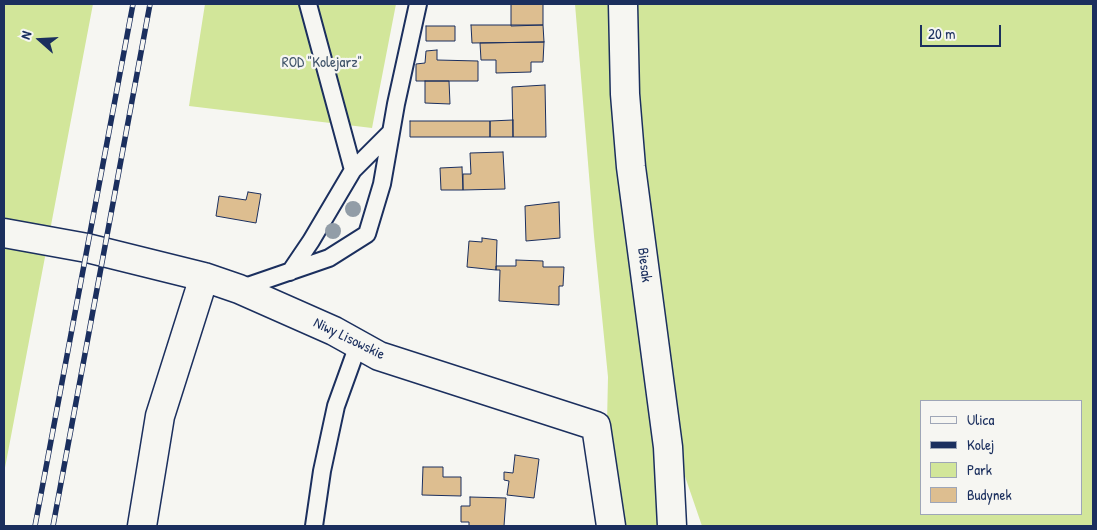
<!DOCTYPE html>
<html>
<head>
<meta charset="utf-8">
<style>
	body { margin:0 }
	#map { position:relative; width:1097px; height:530px; overflow:hidden; background:#f6f6f2; font-family:"Patrick Hand",sans-serif }
	canvas { display:block }
	.frame { position:absolute; inset:0; border:5px solid #1b2f5e; pointer-events:none }
	.legend { position:absolute; left:920px; top:400px; width:162px; height:115px; box-sizing:border-box; background:#f6f6f2; border:1px solid #9ea6b7; margin:0; padding:6px 9px; list-style:none; font-size:15px; color:#1b2f5e }
	.legend li { display:flex; align-items:center; gap:10px; height:25px }
	.legend b { width:25px; border:1px solid #9ea6b7 }
	.north { position:absolute; left:15px; top:15px; width:50px; height:50px; -webkit-text-stroke:4px #f6f6f2; paint-order:stroke; rotate:289deg; font-size:14px; font-weight:700; line-height:20px; text-align:center; color:#1b2f5e }
	.north::after { content:''; display:block; margin:auto; width:18px; height:22px; background:#1b2f5e; clip-path:polygon(50% 0,100% 100%,50% 72%,0 100%) }
	.scale { position:absolute; left:920px; top:25px; width:81px; height:22px; box-sizing:border-box; border:2px solid #1b2f5e; border-top:0; padding-left:6px; font-size:15px; line-height:18px; white-space:nowrap; color:#1b2f5e; -webkit-text-stroke:4px #f6f6f2; paint-order:stroke }
</style>
</head>
<body>
<div id="map">
<canvas width="1097" height="530"></canvas>
<div class="frame"></div>
<ul class="legend">
<li><b style="height:6px;background:#f6f6f2"></b>Ulica</li>
<li><b style="height:6px;background:#1b2f5e"></b>Kolej</li>
<li><b style="height:14px;background:#d2e69a"></b>Park</li>
<li><b style="height:14px;background:#ddbe90"></b>Budynek</li>
</ul>
<div class="north">N</div>
<div class="scale">20 m</div>
</div>
<script>
const ctx = document.querySelector('canvas').getContext('2d');
ctx.lineJoin = 'round';
function fillPath(path, color) { ctx.fillStyle = color; ctx.fill(path, 'evenodd'); }
const poly = rows => new Path2D(rows.map(r => 'M' + r).join(''));
function strokePath(path, color, width, dash) { ctx.strokeStyle = color; ctx.lineWidth = width; ctx.lineCap = dash ? 'butt' : 'round'; ctx.setLineDash(dash || []); ctx.stroke(path); }
function label(font, color, halo, rows, align = 'center') {
  ctx.font = font + ' "Patrick Hand",sans-serif'; ctx.lineWidth = 4.5; ctx.setLineDash([]); ctx.textBaseline = 'middle'; ctx.strokeStyle = halo; ctx.fillStyle = color; for (const [text, x, y, turn = 0] of rows) {
    ctx.save(); ctx.translate(x, y); ctx.rotate((+turn || 0) * Math.PI / 180); ctx.textAlign = isNaN(turn) ? turn : align; if (halo) ctx.strokeText(text, 0, 0); ctx.fillText(text, 0, 0); ctx.restore();
  }
}
fillPath(poly([
	[4,4,93,4,4,473],
	[205,4,396,4,372,128,189,106],
	[575,4,612,4,658,471,661,526,620,526,607,423,608,377,594,236],
	[632,4,1093,4,1093,526,702,526,678,456,641,160],
	[921,401,1081,401,1081,514,921,514]
]), '#d2e69a');
const building = poly([
	[511,4,543,4,543,25,511,26,511,4],
	[471,25,543,25,544,42,472,43,471,25],
	[426,26,455,26,455,41,426,41,426,26],
	[544,42,543,62,531,62,531,72,496,73,496,60,481,60,480,43,544,42],
	[437,50,437,60,478,61,478,81,416,81,416,64,425,63,426,51,437,50],
	[425,81,449,81,450,104,425,103,425,81],
	[545,85,546,137,513,137,512,87,545,85],
	[513,120,513,137,490,137,490,121,513,120],
	[410,121,490,121,490,137,410,137,410,121],
	[503,152,505,189,463,190,463,174,471,174,470,153,503,152],
	[462,167,463,190,441,190,440,168,462,167],
	[248,192,261,194,256,223,216,216,219,196,246,200,248,192],
	[559,202,560,238,526,241,525,206,559,202],
	[482,238,497,240,496,270,467,267,469,241,482,242,482,238],
	[516,260,543,261,543,267,564,267,563,286,559,286,559,305,499,301,500,270,496,270,496,266,516,266,516,260],
	[515,455,539,459,534,498,507,495,509,481,504,480,504,472,513,473,515,455],
	[423,467,443,467,443,477,461,477,461,496,422,495,423,467],
	[470,497,506,498,504,526,469,526,469,522,461,522,461,506,470,506,470,497]
]);
fillPath(building, '#ddbe90');
strokePath(building, '#1b2f5e', 1);
const lane = poly([
	[308,4,353,170],
	[290,272,311,241,353,170,391,132],
	[239,289,329,258,367,234,382,184,396,104,418,4],
	[314,526,322,471,336,406,358,345]
]);
const street = poly([
	[623,4,625,94,631,167,668,447,672,526],
	[4,233,87,248,204,277,239,289,334,331,379,356,596,426,611,526],
	[142,526,160,416,204,277]
]);
strokePath(lane, '#1b2f5e', 20);
strokePath(street, '#1b2f5e', 31);
strokePath(lane, '#f6f6f2', 16);
strokePath(street, '#f6f6f2', 28);
const rail = poly([
	[35,526,133,4],
	[53,526,150,4]
]);
strokePath(rail, '#1b2f5e', 5.5);
strokePath(rail, '#f6f6f2', 4, [11]);
ctx.fillStyle = '#929da7';
for (const [x, y] of [
	[353,209],
	[333,231]
]) { ctx.beginPath(); ctx.arc(x, y, 8, 0, 2 * Math.PI); ctx.fill(); }
label('15px', '#40546a', '#f6f6f2', [
	["ROD \"Kolejarz\"",322,63]
]);
label('15px', '#1b2f5e', '#f6f6f2', [
	["Biesak",644,265,83],
	["Niwy Lisowskie",349,339,26]
]);
</script>
</body>
</html>
